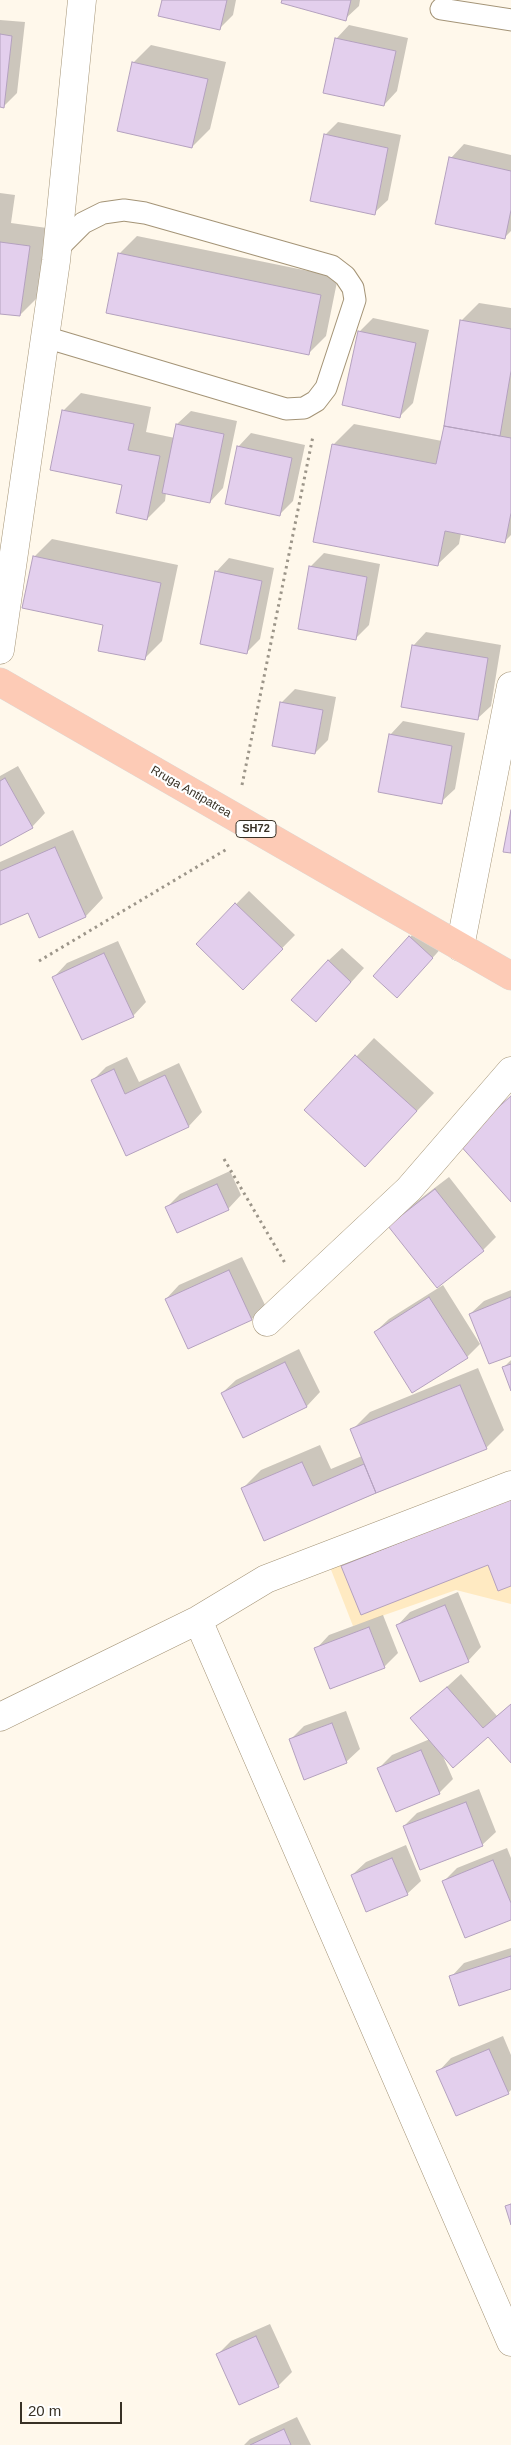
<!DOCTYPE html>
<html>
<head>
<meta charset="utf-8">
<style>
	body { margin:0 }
	#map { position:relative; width:511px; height:2445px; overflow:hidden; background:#fff8eb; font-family:Arial,sans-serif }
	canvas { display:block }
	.scale { position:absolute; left:20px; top:2402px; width:102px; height:22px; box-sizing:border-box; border:2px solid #383125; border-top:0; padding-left:6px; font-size:15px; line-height:18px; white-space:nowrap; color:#383125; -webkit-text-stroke:4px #fff; paint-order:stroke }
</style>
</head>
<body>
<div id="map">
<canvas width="511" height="2445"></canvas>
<div class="scale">20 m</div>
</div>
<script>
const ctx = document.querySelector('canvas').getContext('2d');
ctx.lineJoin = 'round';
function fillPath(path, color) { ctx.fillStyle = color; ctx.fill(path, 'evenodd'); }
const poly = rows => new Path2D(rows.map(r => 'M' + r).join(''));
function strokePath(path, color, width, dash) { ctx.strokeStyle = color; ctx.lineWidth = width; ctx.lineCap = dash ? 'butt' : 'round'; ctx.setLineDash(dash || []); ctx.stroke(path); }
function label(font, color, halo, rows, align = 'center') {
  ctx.font = font + ' Arial,sans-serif'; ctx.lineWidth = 4.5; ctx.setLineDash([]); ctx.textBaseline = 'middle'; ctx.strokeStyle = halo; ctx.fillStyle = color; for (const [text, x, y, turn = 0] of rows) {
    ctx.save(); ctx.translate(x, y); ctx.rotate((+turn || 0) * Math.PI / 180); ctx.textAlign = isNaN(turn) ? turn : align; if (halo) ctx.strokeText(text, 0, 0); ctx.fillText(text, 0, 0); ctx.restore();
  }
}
fillPath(poly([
	[511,1494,511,1604,456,1590,353,1626,328,1562]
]), '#ffeac2');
fillPath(poly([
	[164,0,236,0,233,15,219,29],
	[283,0,360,0,359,6,345,19],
	[0,20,25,22,17,93,3,107,0,106],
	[349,25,408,38,397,91,384,105,336,39],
	[151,45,226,62,210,129,192,147,133,63],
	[338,122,401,135,388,200,374,213,325,135],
	[464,144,511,155,511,231,504,238,451,158],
	[0,193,15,195,11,223,47,228,38,297,20,315,0,312],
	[137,236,338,277,326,336,308,354,119,254],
	[479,303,511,308,511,535,505,541,461,533,459,544,438,564,333,445,354,424,442,441,447,424,461,321],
	[373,318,429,330,413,403,400,416,359,332],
	[81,393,151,407,146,432,175,438,177,424,191,411,237,421,223,488,210,502,166,493,165,501,147,519,123,484,63,411],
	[251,433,305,445,293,501,280,514,238,447],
	[52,539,178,565,162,641,144,659,34,557],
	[324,553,380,564,369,625,355,639,310,567],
	[229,558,274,568,260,639,246,653,216,572],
	[426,632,501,645,491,706,477,719,413,646],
	[295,689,336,697,328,740,315,753,281,703],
	[403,721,465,733,455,789,441,802,390,735],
	[18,766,45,813,32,827,0,845,0,776],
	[73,830,103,898,86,916,29,911,0,921,0,862],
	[249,891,295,935,243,988,197,944],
	[423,924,445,944,410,983,410,937],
	[118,941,146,1002,133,1016,54,977,67,963],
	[342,948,364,968,329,1007,328,961],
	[374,1038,434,1093,383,1147,306,1110],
	[127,1057,139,1082,179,1063,202,1112,189,1126,127,1154,92,1081,106,1067],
	[230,1171,241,1195,228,1209,167,1207,180,1194],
	[449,1177,496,1237,483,1250,390,1226,403,1212],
	[242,1257,265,1305,252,1319,189,1347,166,1299,179,1285],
	[443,1285,480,1344,467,1357,375,1332,389,1319],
	[511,1290,511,1354,470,1314,484,1301],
	[299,1349,320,1392,307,1406,244,1437,222,1393,236,1380],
	[511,1360,511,1387,503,1368],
	[478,1368,504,1430,486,1448,265,1539,243,1488,261,1470,320,1445,331,1469,362,1456,352,1430,370,1412],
	[511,1488,511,1584,489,1563,343,1567,360,1549],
	[458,1592,481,1647,468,1661,397,1626,410,1612],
	[383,1615,398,1653,384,1667,316,1649,329,1635],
	[461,1674,497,1716,511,1704,511,1761,488,1735,442,1754,453,1779,439,1793,378,1769,392,1755,430,1739,412,1719],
	[346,1711,360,1749,346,1762,290,1740,304,1726],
	[479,1789,496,1832,482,1845,404,1826,417,1813],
	[406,1845,421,1881,407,1894,352,1875,366,1862],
	[507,1848,511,1858,511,1919,443,1882,457,1868],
	[511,1948,511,1988,451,1977,464,1963],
	[503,2036,511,2055,511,2090,508,2093,438,2072,451,2058],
	[270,2324,292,2372,278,2386,218,2354,231,2341],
	[297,2417,311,2445,244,2445,250,2439]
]), '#0003');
const building = poly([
	[162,0,227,0,220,30,158,16,162,0],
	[282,0,351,0,346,21,281,3,282,0],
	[0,34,12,36,4,108,0,107,0,34],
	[335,38,396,51,384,106,323,93,335,38],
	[132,62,208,79,192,148,117,131,132,62],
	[324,134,388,148,375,215,310,201,324,134],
	[449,157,511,171,511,210,505,239,435,224,449,157],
	[0,242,30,246,20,316,0,314,0,242],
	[118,253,321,295,309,355,106,313,118,253],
	[460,320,511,329,511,371,500,436,444,426,460,320],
	[358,331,416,343,400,418,342,405,358,331],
	[62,410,134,424,128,450,160,456,147,520,116,513,122,485,50,470,62,410],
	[176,424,224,434,210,503,162,493,176,424],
	[444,426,511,438,511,513,505,543,445,531,438,566,313,542,332,444,436,464,444,426],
	[237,446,292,458,280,516,225,504,237,446],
	[33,556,161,583,145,660,98,651,103,625,22,608,33,556],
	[309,566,367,577,356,640,298,629,309,566],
	[215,571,262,581,247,654,200,644,215,571],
	[412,645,488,658,478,720,401,707,412,645],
	[280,702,323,710,315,754,272,746,280,702],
	[389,734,452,746,442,804,378,792,389,734],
	[5,778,33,828,0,846,0,781,5,778],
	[511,810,511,853,503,852,511,810],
	[55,847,86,917,39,938,28,913,0,925,0,871,55,847],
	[235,903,283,949,243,990,196,944,235,903],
	[409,936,433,958,397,998,373,976,409,936],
	[104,953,134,1017,82,1040,52,977,104,953],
	[328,960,351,982,316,1022,291,1000,328,960],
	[355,1055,417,1111,365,1167,304,1110,355,1055],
	[114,1069,125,1094,165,1075,189,1127,126,1156,91,1080,114,1069],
	[511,1096,511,1202,458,1143,511,1096],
	[217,1184,229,1210,177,1233,165,1207,217,1184],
	[435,1189,484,1251,437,1288,388,1226,435,1189],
	[229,1270,252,1320,188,1349,165,1299,229,1270],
	[429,1297,468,1358,412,1393,374,1332,429,1297],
	[511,1297,511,1356,489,1364,469,1314,511,1297],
	[285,1362,307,1407,243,1438,221,1393,285,1362],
	[511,1364,511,1391,502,1367,511,1364],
	[460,1385,487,1449,376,1493,350,1429,460,1385],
	[302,1462,313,1486,364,1464,376,1493,264,1541,241,1488,302,1462],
	[511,1498,511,1586,498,1591,488,1565,361,1615,341,1566,511,1498],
	[445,1605,469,1662,420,1682,396,1625,445,1605],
	[369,1627,385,1668,330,1689,314,1648,369,1627],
	[447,1687,483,1728,511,1704,511,1763,488,1737,453,1768,410,1718,447,1687],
	[332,1723,347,1763,304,1780,289,1739,332,1723],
	[421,1750,440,1794,396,1812,377,1768,421,1750],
	[466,1802,483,1846,420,1870,403,1826,466,1802],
	[392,1858,408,1895,366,1912,351,1875,392,1858],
	[493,1860,511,1903,511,1920,465,1938,442,1881,493,1860],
	[511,1956,511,1989,459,2006,449,1976,511,1956],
	[489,2049,509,2094,456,2116,436,2071,489,2049],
	[511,2204,511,2225,505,2206,511,2204],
	[256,2336,279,2387,239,2405,216,2354,256,2336],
	[284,2429,291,2445,250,2445,284,2429]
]);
fillPath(building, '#e3cfed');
strokePath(building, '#b4a1be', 1);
const lane = poly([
	[441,9,511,20],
	[45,337,286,409,304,408,316,401,326,388,355,300,353,288,345,276,332,266,145,213,124,210,103,213,83,223,57,249]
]);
const street = poly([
	[0,650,56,261,82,0],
	[460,947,511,686],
	[267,1322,409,1189,511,1071],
	[198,1620,511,2342],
	[0,1717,198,1620,266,1579,511,1485]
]);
const primary = poly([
	[0,682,511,976]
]);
strokePath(lane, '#a49477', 23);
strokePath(street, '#a49477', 29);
strokePath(primary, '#dbdad8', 29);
strokePath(poly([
	[242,785,313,436],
	[39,961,227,849],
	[224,1159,285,1263]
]), '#9c9589', 3, [2.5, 4]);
strokePath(lane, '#fff', 21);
strokePath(street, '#fff', 28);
strokePath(primary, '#fdcbb6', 28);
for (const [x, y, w] of [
	[256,829,40]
]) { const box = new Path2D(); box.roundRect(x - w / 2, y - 8.5, w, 17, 4); ctx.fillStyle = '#fff'; ctx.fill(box); strokePath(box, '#383125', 1); }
label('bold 11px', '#383125', null, [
	["SH72",256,829]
]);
label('12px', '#383125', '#fff', [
	["Rruga Antipatrea",191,792,30]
]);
</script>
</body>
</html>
